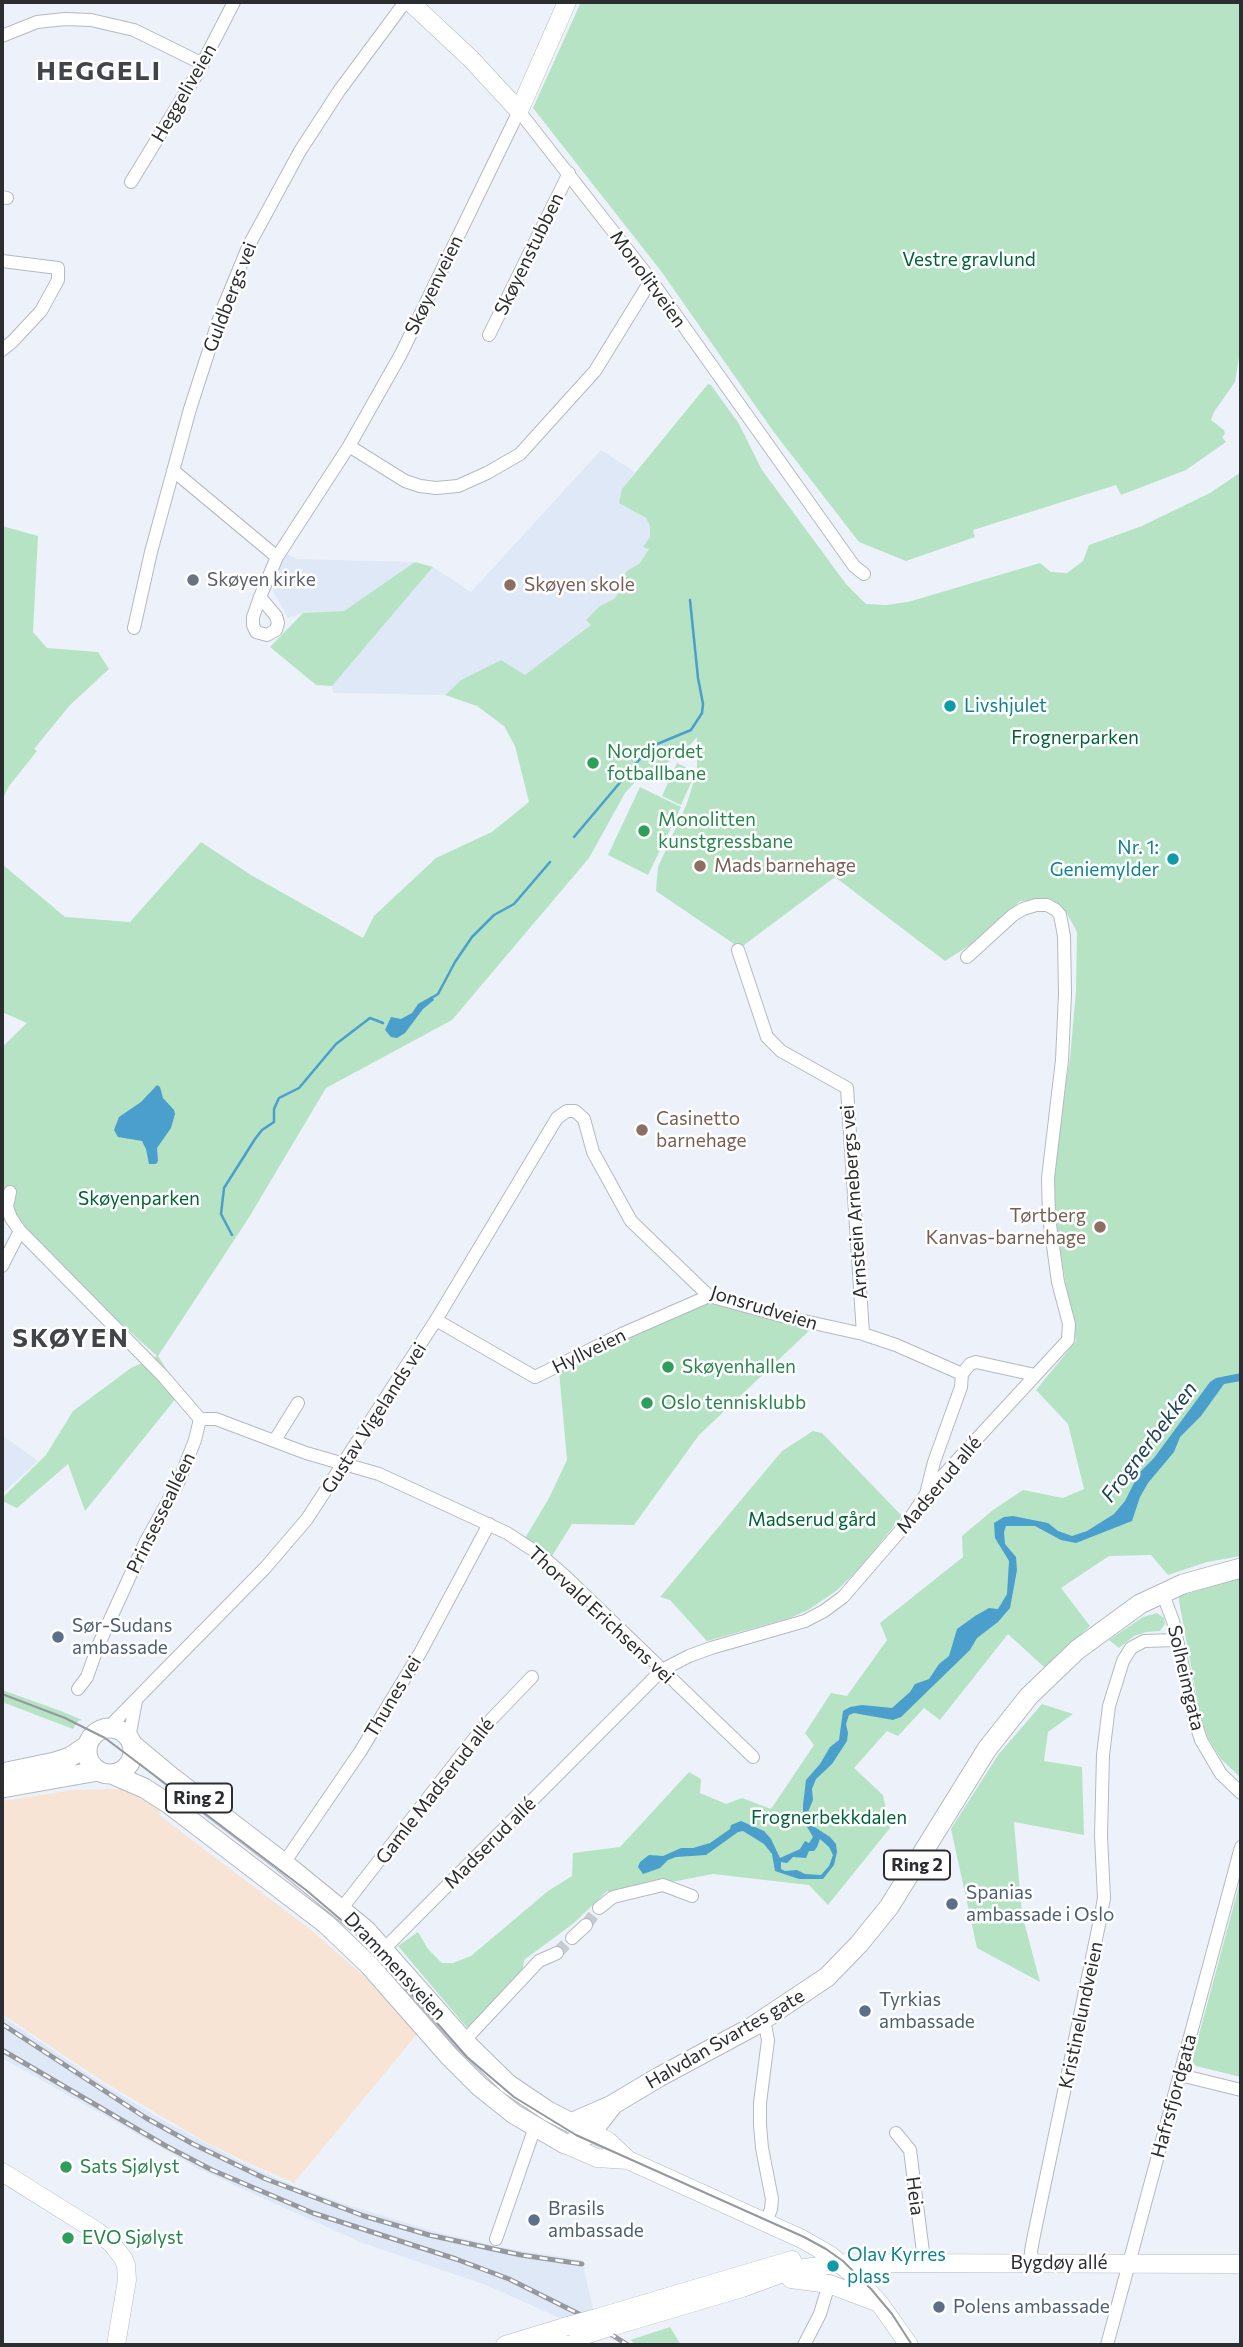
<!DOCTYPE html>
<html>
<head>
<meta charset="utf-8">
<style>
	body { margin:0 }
	#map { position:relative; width:1243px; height:2347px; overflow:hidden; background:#edf2fa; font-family:Commissioner,sans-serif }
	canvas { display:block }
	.frame { position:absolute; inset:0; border:4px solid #2b2d30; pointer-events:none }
</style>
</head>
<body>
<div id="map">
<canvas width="1243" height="2347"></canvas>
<div class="frame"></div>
</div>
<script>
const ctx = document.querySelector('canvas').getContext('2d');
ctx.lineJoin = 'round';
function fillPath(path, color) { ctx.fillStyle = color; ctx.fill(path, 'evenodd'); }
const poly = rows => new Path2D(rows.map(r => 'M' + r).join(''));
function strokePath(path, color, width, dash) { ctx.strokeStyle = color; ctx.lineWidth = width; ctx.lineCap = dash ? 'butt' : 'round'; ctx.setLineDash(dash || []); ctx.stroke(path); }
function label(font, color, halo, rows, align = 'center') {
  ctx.font = font + ' Commissioner,sans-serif'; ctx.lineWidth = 5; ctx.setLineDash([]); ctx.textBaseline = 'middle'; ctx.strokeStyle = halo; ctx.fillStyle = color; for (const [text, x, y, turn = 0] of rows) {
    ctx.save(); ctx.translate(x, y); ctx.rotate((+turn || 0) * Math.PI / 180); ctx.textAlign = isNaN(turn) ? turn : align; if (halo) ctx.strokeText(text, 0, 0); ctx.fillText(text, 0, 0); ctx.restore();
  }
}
fillPath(poly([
	[121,1789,161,1809,159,1815,311,1930,367,1979,417,2034,294,2183,246,2162,205,2142,104,2082,2,2014,2,1801,73,1790]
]), '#f7e4d4');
fillPath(poly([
	[601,450,635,472,622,489,637,513,646,518,650,526,650,537,649,549,640,563,627,571,618,583,625,587,614,599,600,606,587,620,592,625,525,676,501,660,461,680,445,695,333,693,332,686,433,567,471,592],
	[286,553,296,559,415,562,344,611,303,613,288,618,273,591,273,583],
	[2,1435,38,1461,2,1494],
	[2,2016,101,2083,166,2122,245,2164,294,2186,351,2206,440,2233,511,2249,582,2260,593,2309,562,2319,486,2285,360,2242,199,2169,2,2058]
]), '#dfe8f7');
fillPath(poly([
	[581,2,1241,2,1241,357,1239,357,1235,382,1214,412,1211,420,1224,430,1225,434,1222,437,1226,442,1186,470,1121,495,1116,485,973,530,975,537,906,561,859,542,773,431,661,271,533,108],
	[708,384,711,385,739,424,762,470,846,584,866,604,886,605,908,602,1040,563,1051,572,1067,573,1083,561,1089,545,1142,526,1210,493,1241,472,1241,1556,1207,1562,1168,1575,1151,1555,1109,1556,1061,1588,1090,1626,1045,1668,1008,1634,940,1720,924,1708,898,1736,887,1731,854,1768,883,1795,890,1828,828,1905,809,1885,713,1874,666,1883,620,1900,607,1891,574,1923,524,1960,520,1991,475,2034,464,2024,398,1946,418,1932,428,1949,442,1963,453,1963,471,1956,548,1891,572,1876,573,1853,620,1847,689,1772,701,1779,700,1793,726,1804,742,1798,771,1809,814,1745,805,1733,831,1693,847,1696,887,1640,880,1623,963,1557,962,1536,993,1510,1023,1490,1063,1498,1084,1489,1068,1424,1036,1390,1076,1341,1055,1223,1054,1183,1059,1126,1070,1058,1076,991,1077,932,1066,912,1048,900,1020,901,984,936,945,961,835,877,740,948,656,891,658,867,687,803,697,771,697,737,682,754,636,781,625,793,589,858,452,1020,326,1088,248,1219,158,1356,181,1392,85,1511,68,1464,17,1508,2,1501,2,1498,46,1455,73,1411,131,1368,157,1356,30,1241,2,1209,2,1047,27,1023,2,1012,2,864,65,917,130,922,201,842,251,875,363,938,374,916,436,858,492,832,529,802,515,746,504,726,477,706,445,695,461,680,501,660,525,675,591,625,586,620,600,606,614,599,624,587,618,583,627,571,640,563,649,549,643,547,650,537,650,526,646,518,619,503,622,489],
	[2,526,38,536,33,632,47,648,98,652,109,669,70,705,34,749,37,751,9,786,2,800],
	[415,562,433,567,332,686,316,685,270,647,303,613,344,611],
	[677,763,696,772,681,805,662,796],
	[640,787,681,807,648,875,608,855],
	[706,1302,811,1329,699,1435,634,1525,572,1524,552,1556,525,1538,548,1500,567,1460,559,1371],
	[813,1431,822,1433,902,1516,860,1568,836,1591,808,1610,790,1618,707,1641,670,1600,660,1597,782,1451],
	[1241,1578,1241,1778,1221,1759,1208,1738,1200,1715,1179,1601,1179,1597,1186,1594],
	[1157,1613,1164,1618,1165,1624,1160,1631,1146,1632,1134,1636,1119,1648,1109,1640,1143,1617],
	[2,1690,61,1711,82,1720,78,1721,73,1729,2,1702],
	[1042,1704,1073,1714,1048,1732,1044,1761,1082,1767,1084,1835,1014,1822,1022,1914,1040,1982,977,1948,951,1829,998,1755],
	[1241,1878,1241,2077,1196,2066,1192,2061],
	[670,2327,681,2345,637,2345,630,2340]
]), '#b5e3c4');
fillPath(poly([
	[432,996,434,1000,423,1009,405,1033,397,1038,391,1037,385,1030,391,1017,401,1019,412,1013,418,1004],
	[157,1085,160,1087,163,1098,174,1110,175,1114,171,1128,157,1148,158,1161,156,1164,149,1164,146,1149,142,1141,118,1137,114,1130,119,1117,141,1102],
	[1241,1373,1241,1381,1224,1384,1201,1416,1180,1437,1174,1452,1148,1483,1140,1497,1132,1521,1076,1543,1061,1540,1035,1526,1006,1526,1004,1532,1005,1544,1016,1557,1017,1570,1010,1608,998,1622,977,1638,970,1650,901,1717,893,1720,854,1713,849,1715,846,1724,848,1733,847,1741,832,1764,816,1779,812,1789,813,1800,808,1812,813,1826,830,1837,836,1844,837,1852,834,1865,823,1879,799,1879,775,1871,772,1854,764,1844,743,1831,738,1832,706,1855,676,1857,668,1860,660,1868,643,1874,638,1867,640,1862,649,1855,663,1856,681,1848,693,1848,710,1843,730,1829,731,1825,741,1821,764,1831,771,1839,780,1858,800,1849,805,1841,809,1843,813,1837,803,1820,803,1805,806,1780,820,1764,830,1747,839,1740,843,1711,850,1707,862,1705,892,1708,910,1692,915,1684,929,1679,939,1664,949,1656,957,1629,975,1616,989,1608,998,1609,1007,1594,1009,1561,995,1538,994,1523,1004,1517,1013,1516,1048,1523,1058,1531,1072,1536,1087,1531,1114,1514,1125,1501,1139,1473,1154,1458,1210,1382,1216,1378],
	[820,1839,829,1847,833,1855,829,1866,821,1875,805,1874,797,1870,785,1871,781,1869,781,1862,787,1863,793,1857,806,1858,809,1851,814,1851,817,1847]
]), '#4b9fcd');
strokePath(poly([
	[574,837,650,747,691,730,702,713,703,704,698,678,690,600],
	[433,997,438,994,455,962,472,937,494,915,514,904,550,862],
	[232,1235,221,1214,224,1188,255,1139,262,1130,274,1122,274,1109,279,1098,299,1088,336,1044,370,1018,383,1023]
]), '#4b9fcd', 2.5);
strokePath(poly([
	[586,1925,599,1908],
	[557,1953,572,1938]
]), '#c6cbd2', 12, [12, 6]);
const street = poly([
	[2,36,37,22,65,19,91,20,134,30,203,64],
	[131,182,197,74,234,2],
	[2,197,7,198],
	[2,261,58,268,58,280,41,311,13,341,2,350],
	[489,335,569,173],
	[349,446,405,481,420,486,436,488,458,486,487,473,520,454,595,371,651,280],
	[175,472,277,557],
	[260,597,276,616,278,623,276,630,267,635,256,632,253,625,253,617,260,597,277,557,349,446,401,354,519,111,651,280,854,566,864,574],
	[134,628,151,552,190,409,221,313,249,245,300,151,339,91,405,2],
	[738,950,767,1037,781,1051,847,1088,863,1334],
	[10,1192,7,1207,11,1218,20,1231,163,1376,200,1419,195,1440,179,1481,145,1543,98,1646,87,1677,78,1689],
	[2,1266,20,1231],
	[436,1320,535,1377,622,1334,709,1296],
	[200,1419,216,1419,306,1453,379,1474,507,1533,542,1556,565,1576,753,1757],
	[275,1440,298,1403],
	[926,1494,934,1462,961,1387,962,1374],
	[1162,1592,1173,1621,1193,1715,1201,1740,1221,1774,1241,1793],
	[107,1729,265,1568,307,1519,436,1320,557,1118,567,1111,575,1111,584,1119,593,1152,631,1221,709,1296,786,1317,863,1334,896,1345,962,1374,970,1364,976,1362,1035,1375],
	[129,1738,136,1701],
	[284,1863,360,1752,420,1653,489,1524],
	[342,1908,481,1730,532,1677],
	[599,1908,613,1897,663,1885,692,1896],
	[572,1938,586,1925],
	[384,1949,662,1670,689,1656,711,1648,805,1621,824,1611,843,1597,907,1523,926,1494,1068,1340,1069,1324,1058,1282,1049,1217,1048,1178,1062,1060,1065,994,1064,936,1060,915,1056,910,1047,905,1036,905,1023,909,1013,915,967,957],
	[764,2020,768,2040,760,2103,760,2125,762,2148,772,2199,771,2209,766,2222],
	[464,2041,539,1961,557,1953],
	[1180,2075,1241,2090],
	[896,2133,910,2150,923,2252,923,2263],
	[496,2239,535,2127],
	[1032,2263,1031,2251,1034,2235,1101,1915,1104,1898,1101,1836,1103,1755,1109,1706,1123,1661,1131,1648,1144,1641,1176,1640],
	[804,2345,820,2314,829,2284],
	[1107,2345,1241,1847]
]);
const secondary = poly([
	[410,2,471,59,519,111,567,2],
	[591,2133,608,2141,628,2160,802,2239,830,2255,851,2273,880,2304,909,2345],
	[565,2144,597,2158,628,2160],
	[2,2172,98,2232,112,2244,123,2258,126,2265,127,2280,116,2345],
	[791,2279,829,2284,874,2301],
	[597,2318,792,2260],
	[607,2328,742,2288,791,2270,841,2263,1241,2264],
	[505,2345,564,2327],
	[549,2345,579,2337]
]);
const primary = poly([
	'87 1751a23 23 0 1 1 46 0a23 23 0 1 1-46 0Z',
	[132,1744,169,1775,284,1863,366,1930,464,2041,508,2084,548,2111,581,2128],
	[2,1773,55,1762,70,1757,88,1745],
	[114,1775,144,1788,169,1804,326,1924,369,1965,449,2056,479,2086,514,2114,565,2144,574,2142,591,2133,612,2106],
	[2,1788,98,1771],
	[571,2123,612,2105,659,2077,752,2027,827,1977,859,1944,889,1907,987,1749,1029,1696,1077,1650,1140,1604,1183,1584,1241,1568]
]);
strokePath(street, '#b4b9c1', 14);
strokePath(secondary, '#b4b9c1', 19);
strokePath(primary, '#b4b9c1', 21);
strokePath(street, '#fff', 12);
strokePath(secondary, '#fff', 18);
strokePath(primary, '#fff', 19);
strokePath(poly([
	[2,1694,65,1718,105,1738,306,1890,360,1936,467,2057,514,2097,576,2135,804,2237,826,2249,843,2261,871,2289,892,2314,912,2345]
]), '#95989e', 2);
const rail = poly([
	[2,2024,146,2118,193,2144,266,2179,364,2216,429,2235,521,2255,582,2264],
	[2,2050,166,2146,212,2170,313,2213,456,2259,509,2279,579,2314,628,2345]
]);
strokePath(rail, '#95989e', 5);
strokePath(rail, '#fff', 2.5, [8]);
const secondaryBridge = poly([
	[564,2327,597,2318],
	[579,2337,607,2328]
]);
strokePath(secondaryBridge, '#b4b9c1', 19, []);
strokePath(secondaryBridge, '#fff', 18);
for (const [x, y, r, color] of [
	[193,580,7,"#6b7280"],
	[510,585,7,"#8d6e63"],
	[950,706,7,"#0f9aa8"],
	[593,763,7,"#2e9e5b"],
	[644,831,7,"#2e9e5b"],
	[1173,859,7,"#0f9aa8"],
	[700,866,7,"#8d6e63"],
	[642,1130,7,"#8d6e63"],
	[1100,1227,7,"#8d6e63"],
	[668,1367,7,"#2e9e5b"],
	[647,1403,7,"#2e9e5b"],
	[58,1637,7,"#5c6f8a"],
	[952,1904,7,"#5c6f8a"],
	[865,2011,7,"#5c6f8a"],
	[66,2167,7,"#2e9e5b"],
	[534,2220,7,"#5c6f8a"],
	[68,2238,7,"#2e9e5b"],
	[833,2266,7,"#0f9aa8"],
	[939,2307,7,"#5c6f8a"]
]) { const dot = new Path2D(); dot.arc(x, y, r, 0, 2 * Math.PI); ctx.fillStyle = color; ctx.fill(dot); strokePath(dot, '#fff', 2.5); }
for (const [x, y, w] of [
	[199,1798,66],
	[917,1865,66]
]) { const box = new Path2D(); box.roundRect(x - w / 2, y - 14.5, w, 29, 5); ctx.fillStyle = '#fff'; ctx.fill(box); strokePath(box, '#2b2d30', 2); }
label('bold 18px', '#2b2d30', null, [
	["Ring 2",199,1798],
	["Ring 2",917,1865]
]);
label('19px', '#2b2d30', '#fff', [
	["Heggeliveien",184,93,-60],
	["Skøyenstubben",529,254,-64],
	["Monolitveien",648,279,54],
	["Skøyenveien",434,285,-64],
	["Guldbergs vei",230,297,-69],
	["Arnstein Arnebergs vei",854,1202,-94],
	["Jonsrudveien",764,1308,17],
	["Hyllveien",589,1351,-26],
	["Gustav Vigelands vei",374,1418,-57],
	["Madserud allé",939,1485,-50],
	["Prinsessealléen",161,1513,-64],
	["Thorvald Erichsens vei",601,1615,43],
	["Solheimgata",1186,1678,77],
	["Thunes vei",393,1697,-59],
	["Gamle Madserud allé",435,1791,-52],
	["Madserud allé",490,1843,-45],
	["Drammensveien",395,1966,47],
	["Kristinelundveien",1081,2015,-78],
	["Halvdan Svartes gate",725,2039,-30],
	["Hafrsfjordgata",1174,2096,-75],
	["Heia",915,2196,83],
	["Bygdøy allé",1059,2263]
]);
label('19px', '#006336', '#fff', [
	["Vestre gravlund",969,260],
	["Frognerparken",1075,738],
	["Skøyenparken",139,1199],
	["Madserud gård",812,1520],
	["Frognerbekkdalen",829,1818]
]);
label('19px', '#5b616d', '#fff', [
	["Skøyen kirke",207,580]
], 'left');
label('19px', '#785e54', '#fff', [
	["Skøyen skole",524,585],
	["Mads barnehage",714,866],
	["Casinetto",656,1119],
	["barnehage",656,1141],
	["Tørtberg",1086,1216,"right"],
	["Kanvas-barnehage",1086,1238,"right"]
], 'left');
label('19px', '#0d838f', '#fff', [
	["Livshjulet",964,706],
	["Nr. 1:",1159,848,"right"],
	["Geniemylder",1159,870,"right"],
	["Olav Kyrres",847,2255],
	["plass",847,2277]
], 'left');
label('19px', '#27864d', '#fff', [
	["Nordjordet",607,752],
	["fotballbane",607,774],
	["Monolitten",658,820],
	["kunstgressbane",658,842],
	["Skøyenhallen",682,1367],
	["Oslo tennisklubb",661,1403],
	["Sats Sjølyst",80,2167],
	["EVO Sjølyst",82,2238]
], 'left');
label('19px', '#4e5e75', '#fff', [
	["Sør-Sudans",72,1626],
	["ambassade",72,1648],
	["Spanias",966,1893],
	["ambassade i Oslo",966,1915],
	["Tyrkias",879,2000],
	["ambassade",879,2022],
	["Brasils",548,2209],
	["ambassade",548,2231],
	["Polens ambassade",953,2307]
], 'left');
label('italic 21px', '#1f4358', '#fff', [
	["Frognerbekken",1149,1442,-53]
]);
ctx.letterSpacing = '2px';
label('bold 26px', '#40444b', '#fff', [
	["HEGGELI",99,71],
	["SKØYEN",71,1338]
]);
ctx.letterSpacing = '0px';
</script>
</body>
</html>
